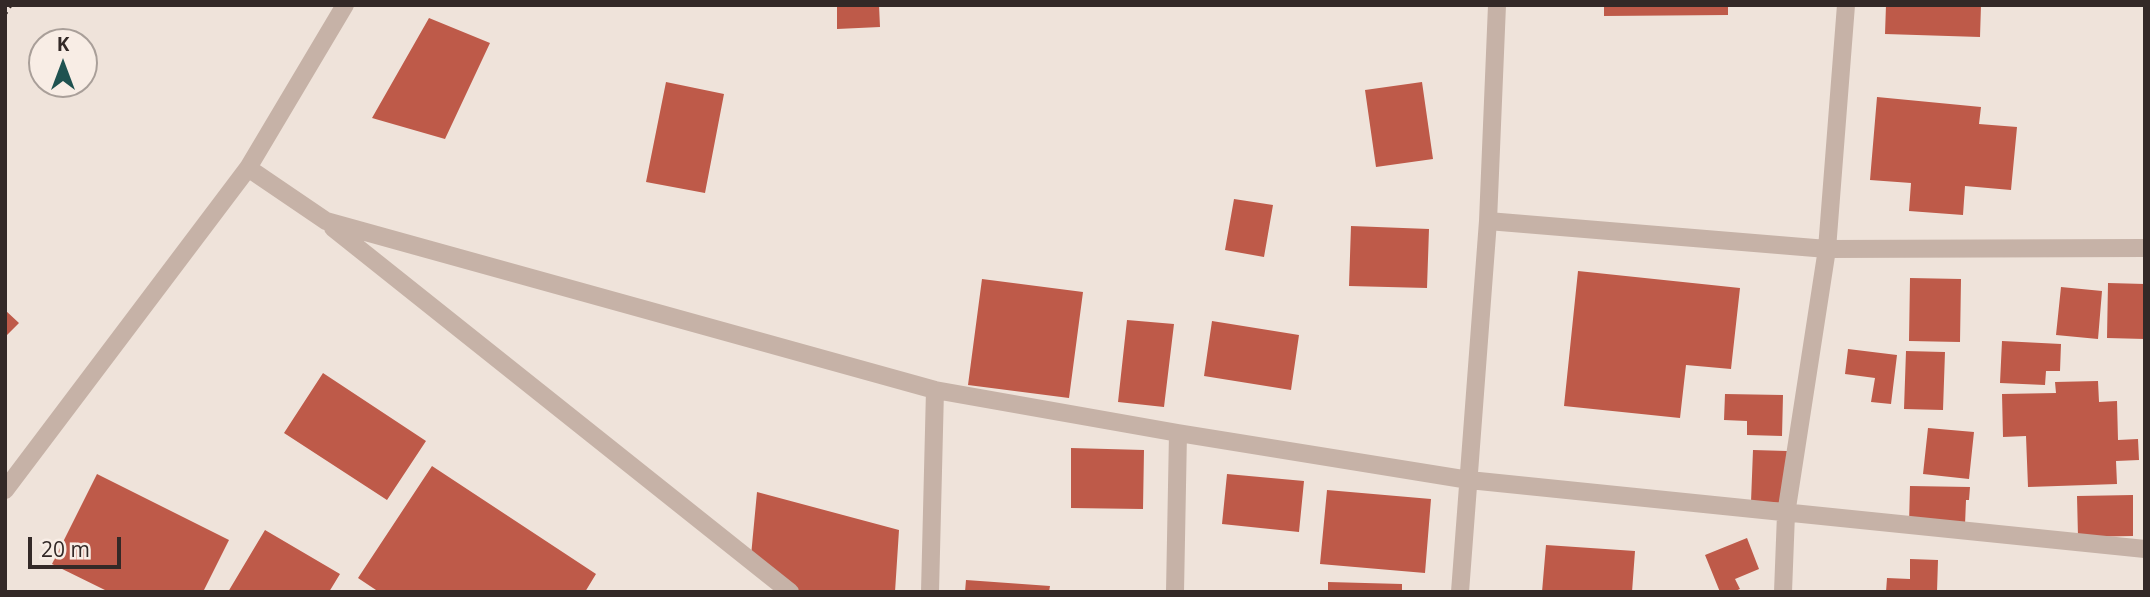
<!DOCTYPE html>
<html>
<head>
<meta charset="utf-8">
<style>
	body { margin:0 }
	#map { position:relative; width:2150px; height:597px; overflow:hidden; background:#efe3da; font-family:"Open Sans",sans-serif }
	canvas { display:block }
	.frame { position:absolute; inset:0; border:7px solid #332927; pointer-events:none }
	.north { position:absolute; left:28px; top:28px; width:70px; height:70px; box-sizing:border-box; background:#f8ede5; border:2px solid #a99f99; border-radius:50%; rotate:0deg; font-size:19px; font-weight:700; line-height:28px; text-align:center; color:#332927 }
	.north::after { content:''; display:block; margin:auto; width:24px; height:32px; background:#1f5250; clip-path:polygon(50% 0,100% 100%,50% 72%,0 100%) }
	.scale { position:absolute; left:28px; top:537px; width:93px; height:32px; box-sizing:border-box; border:4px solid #332927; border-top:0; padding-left:9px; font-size:21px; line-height:24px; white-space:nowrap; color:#332927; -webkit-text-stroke:5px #f8ede5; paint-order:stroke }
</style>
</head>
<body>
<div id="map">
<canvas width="2150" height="597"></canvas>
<div class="frame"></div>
<div class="north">K</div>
<div class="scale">20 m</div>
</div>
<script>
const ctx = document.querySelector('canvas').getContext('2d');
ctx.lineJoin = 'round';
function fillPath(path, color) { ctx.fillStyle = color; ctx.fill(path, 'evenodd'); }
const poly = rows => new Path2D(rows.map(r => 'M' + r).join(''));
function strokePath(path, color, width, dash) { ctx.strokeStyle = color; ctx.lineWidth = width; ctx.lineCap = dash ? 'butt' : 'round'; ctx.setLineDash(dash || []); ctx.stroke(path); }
fillPath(poly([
	[837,5,879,5,880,27,837,29],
	[1604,5,1728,5,1728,15,1604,16],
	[1886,5,1981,5,1980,37,1885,34],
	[429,18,490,43,445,139,372,118],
	[666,82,724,94,705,193,646,182],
	[1422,82,1433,159,1376,167,1365,90],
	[1877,97,1981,107,1979,124,2017,127,2011,190,1965,186,1963,215,1909,211,1911,183,1870,180],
	[1234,199,1273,205,1264,257,1225,250],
	[1351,226,1429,229,1427,288,1349,286],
	[1578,271,1740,288,1731,369,1686,365,1680,418,1564,406],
	[1910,278,1961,279,1960,342,1909,341],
	[982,279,1083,292,1069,398,968,385],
	[2108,283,2145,284,2145,339,2107,338],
	[2061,287,2102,291,2098,339,2056,335],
	[5,310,19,323,5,337],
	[1127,320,1174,324,1164,407,1118,402],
	[1212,321,1299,335,1291,390,1204,376],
	[2002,341,2061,344,2060,371,2046,371,2045,385,2000,383],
	[1848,349,1897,355,1891,404,1871,402,1875,378,1845,374],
	[1906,351,1945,352,1943,410,1904,409],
	[323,373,426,441,387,500,284,433],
	[2098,381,2099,402,2117,401,2118,440,2138,439,2139,460,2116,461,2117,484,2028,487,2026,436,2003,437,2002,394,2056,393,2055,382],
	[1725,394,1783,395,1782,436,1747,435,1747,421,1724,420],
	[1928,428,1974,432,1969,479,1923,474],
	[1071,448,1144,450,1143,509,1071,508],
	[1753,450,1787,451,1786,503,1751,502],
	[432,466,596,574,585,592,379,592,358,578],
	[97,474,229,540,203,592,109,592,52,564],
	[1227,474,1304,481,1299,532,1222,524],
	[1910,486,1970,487,1969,500,1966,500,1965,525,1909,524],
	[1327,490,1431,499,1425,573,1320,564],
	[757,492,899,530,895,592,799,592,751,556],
	[2133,495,2133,536,2078,537,2077,496],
	[265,530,340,574,329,592,228,592],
	[1747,538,1759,569,1735,579,1740,589,1733,592,1720,592,1705,555],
	[1546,545,1635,551,1632,592,1542,592],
	[1910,559,1938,560,1937,592,1886,592,1887,578,1910,579],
	[966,580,1050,586,1049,592,965,592],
	[1328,582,1402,584,1402,592,1328,592]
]), '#be5a49');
strokePath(poly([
	[248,168,326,221,935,390,1178,433,1469,480,2145,549],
	[1488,221,1827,249,2145,248],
	[333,228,790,592],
	[5,490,248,168,345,5],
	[930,592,935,390],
	[1175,592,1178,433],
	[1460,592,1488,221,1497,5],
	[1783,592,1786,514,1827,249,1846,5]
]), '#c6b2a7', 18);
strokePath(poly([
	[5,13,10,5]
]), '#332927', 5, [2, 5]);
</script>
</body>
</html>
